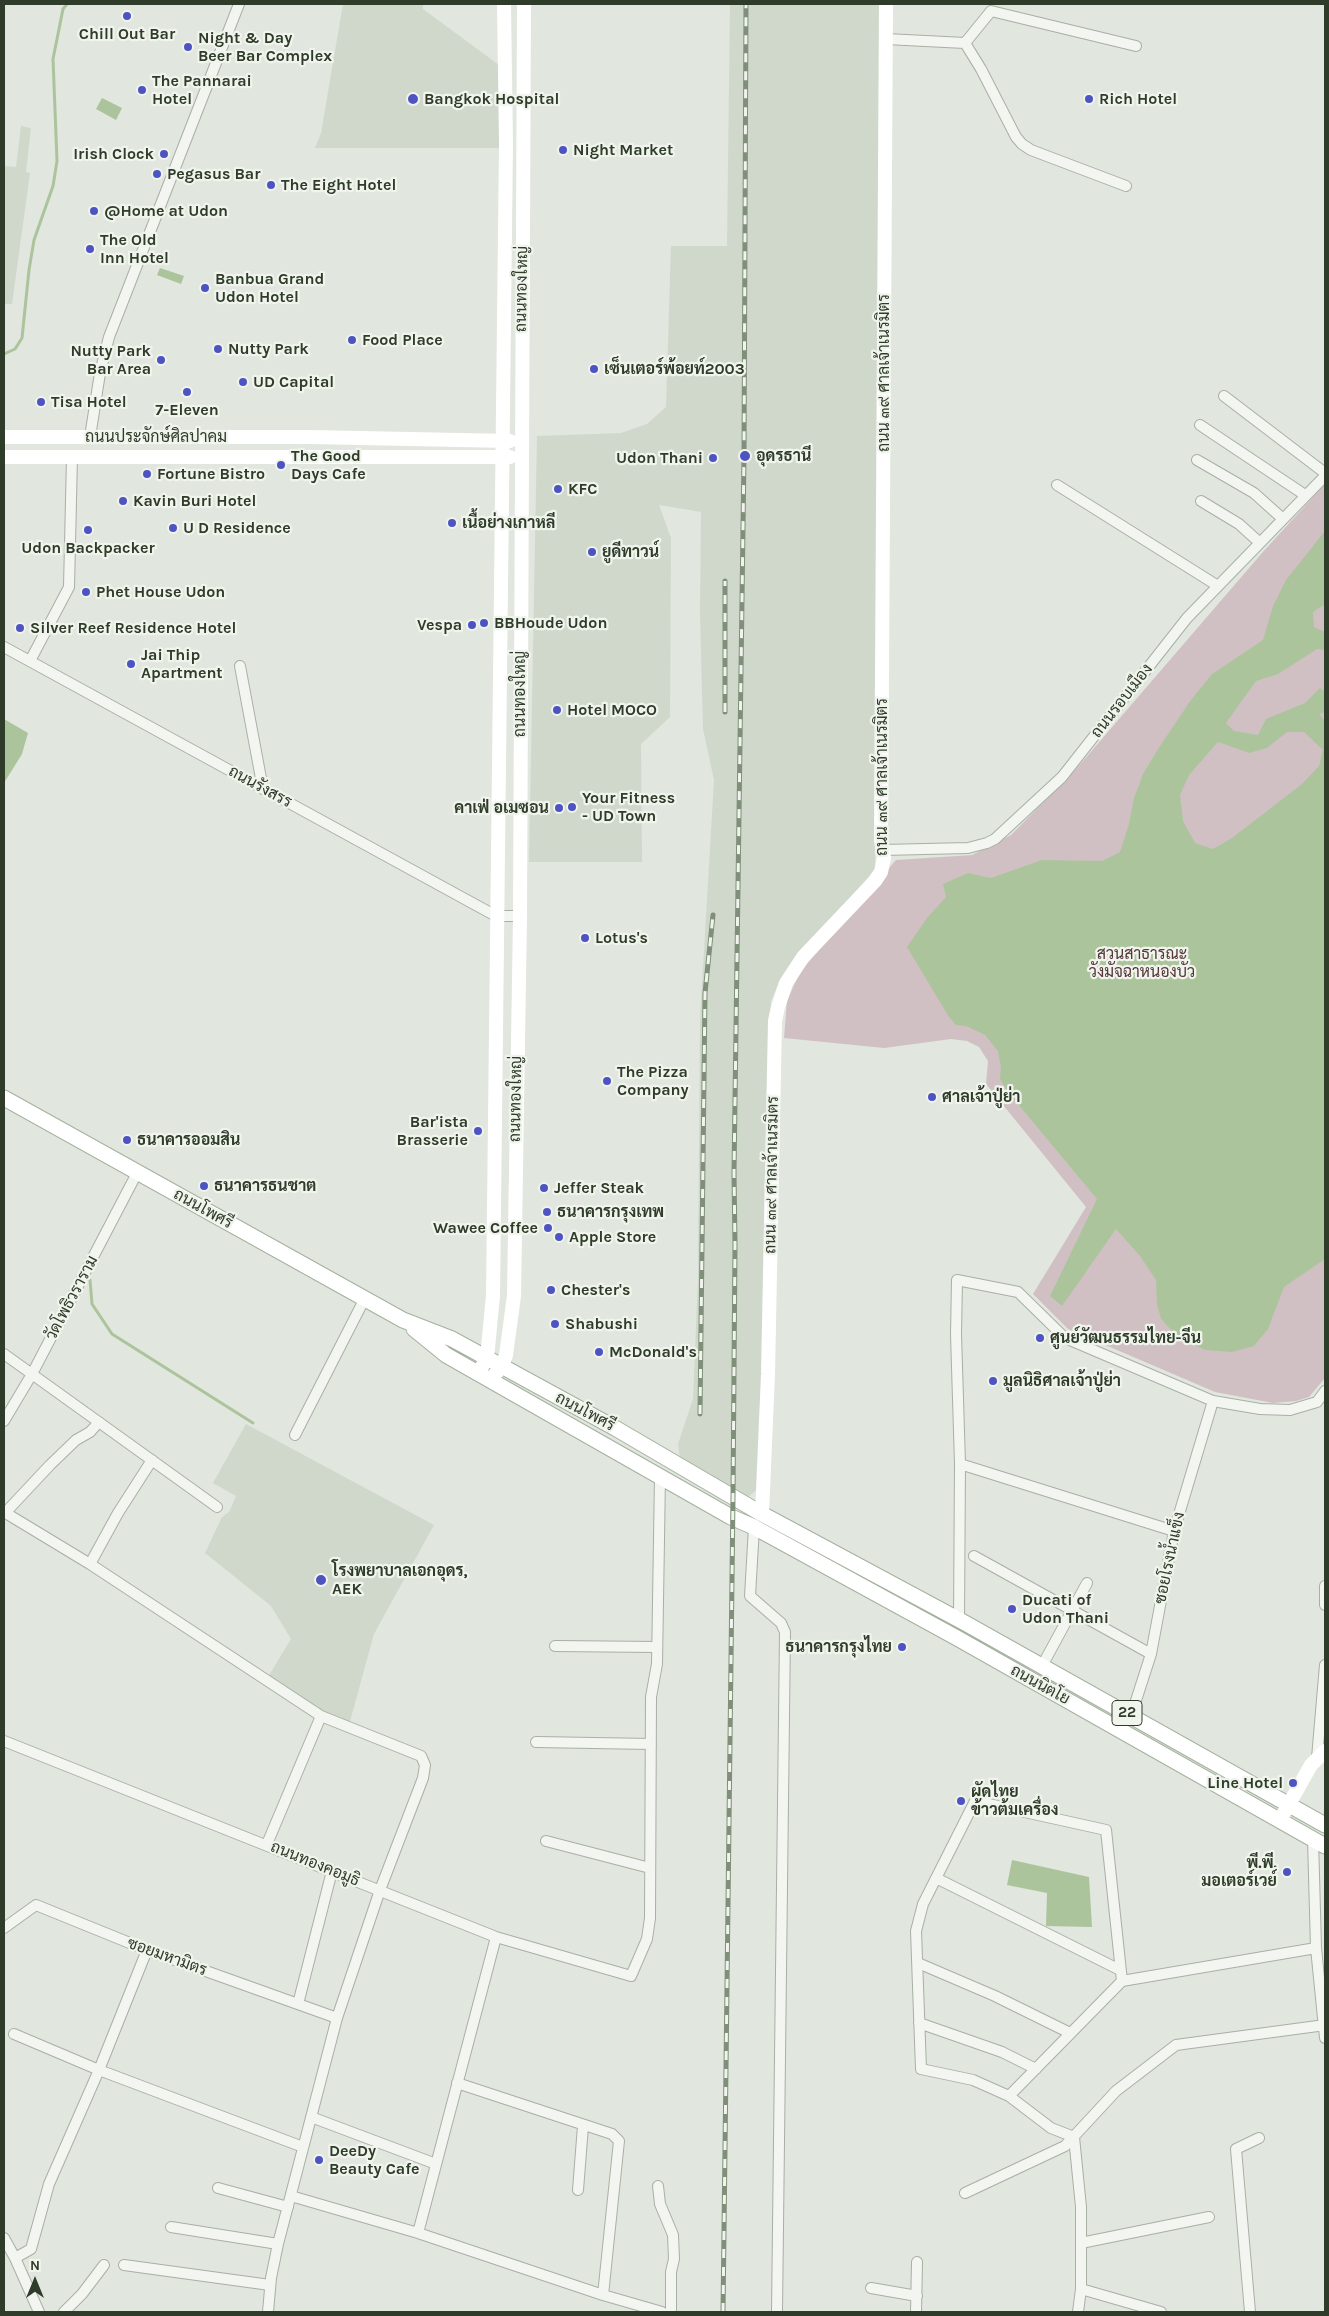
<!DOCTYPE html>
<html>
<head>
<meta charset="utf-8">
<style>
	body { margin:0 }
	#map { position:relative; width:1329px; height:2316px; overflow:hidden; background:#e1e6de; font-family:Karla,sans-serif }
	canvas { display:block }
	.frame { position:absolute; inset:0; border:5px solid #2e3c29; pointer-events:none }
	.north { position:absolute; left:10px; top:2256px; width:50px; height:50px; -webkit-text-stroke:4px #f0f4ed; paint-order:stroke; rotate:0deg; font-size:14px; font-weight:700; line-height:20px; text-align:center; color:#2e3c29 }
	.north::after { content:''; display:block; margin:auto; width:18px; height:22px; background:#2e3c29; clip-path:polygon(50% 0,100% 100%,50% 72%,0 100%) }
</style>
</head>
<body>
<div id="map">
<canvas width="1329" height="2316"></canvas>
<div class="frame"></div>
<div class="north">N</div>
</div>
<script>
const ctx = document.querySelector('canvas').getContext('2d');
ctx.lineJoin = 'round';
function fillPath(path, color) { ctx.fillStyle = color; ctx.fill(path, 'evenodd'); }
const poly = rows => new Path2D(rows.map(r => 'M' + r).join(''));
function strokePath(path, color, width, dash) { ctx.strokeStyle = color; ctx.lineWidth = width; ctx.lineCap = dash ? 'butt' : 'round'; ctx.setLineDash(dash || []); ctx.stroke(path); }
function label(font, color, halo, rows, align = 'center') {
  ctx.font = font + ' Karla,Sarabun,sans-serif'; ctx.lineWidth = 4.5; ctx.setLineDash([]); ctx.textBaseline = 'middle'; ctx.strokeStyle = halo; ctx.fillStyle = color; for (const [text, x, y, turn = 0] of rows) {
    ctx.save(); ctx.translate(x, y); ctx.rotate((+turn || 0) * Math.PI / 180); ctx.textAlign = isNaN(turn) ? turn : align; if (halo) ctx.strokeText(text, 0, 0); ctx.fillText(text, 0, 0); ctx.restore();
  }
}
fillPath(poly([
	[343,4,423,4,423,9,499,65,499,148,315,148,321,133],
	[730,4,883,4,875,869,779,982,771,1001,764,1379,758,1489,749,1496,742,1497,680,1459,678,1444,693,1399,698,1278,700,1019,714,780,703,729,700,614,701,512,659,505,671,538,670,717,641,744,642,862,529,862,537,436,621,433,647,424,666,407,671,246,727,246],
	[21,126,31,128,26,172,30,173,12,304,4,304,4,166,16,167],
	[246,1424,434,1525,374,1634,349,1725,323,1712,268,1677,291,1639,271,1606,205,1553,222,1517,229,1512,236,1496,213,1483]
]), '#d0d8cc');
fillPath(poly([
	[1325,484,1325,1378,1309,1397,1296,1401,1273,1403,1215,1392,1068,1329,1033,1294,1086,1207,986,1084,988,1061,979,1047,967,1041,951,1039,884,1048,784,1038,787,1001,800,972,896,860,972,855,1011,835,1076,769,1262,553]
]), '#d0c0c3');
fillPath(poly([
	[102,98,122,108,116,120,96,109],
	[160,268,184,276,181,284,157,275],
	[1325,531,1325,604,1313,612,1314,627,1325,632,1325,650,1317,649,1278,674,1256,681,1226,723,1234,731,1258,735,1266,719,1305,703,1320,688,1325,692,1325,712,1319,714,1325,721,1325,1259,1284,1287,1268,1329,1254,1346,1232,1352,1205,1350,1178,1337,1161,1319,1157,1304,1156,1280,1140,1256,1116,1229,1062,1306,1050,1296,1097,1199,1008,1092,1000,1079,1001,1067,998,1051,985,1035,966,1026,956,1025,949,1017,907,947,927,918,946,897,943,884,968,873,991,878,1042,860,1102,861,1120,852,1129,824,1134,798,1143,774,1158,749,1191,700,1212,674,1263,640,1273,606,1286,580],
	[1287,732,1304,732,1323,750,1319,766,1302,784,1232,838,1213,849,1195,843,1183,821,1180,795,1189,775,1218,742,1249,753,1267,748],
	[4,719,28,733,22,754,4,783],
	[1012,1860,1089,1877,1092,1927,1046,1926,1047,1893,1007,1885]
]), '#acc49c');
strokePath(poly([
	[4,354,15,349,22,338,29,270,34,240,53,186,57,161,53,59,63,9,67,4],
	[90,1280,92,1304,112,1334,253,1423]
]), '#acc49c', 3);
const street = poly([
	[886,39,965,43,991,11,1136,46],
	[965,43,981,69,1016,137,1022,144,1031,150,1126,186],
	[1224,396,1325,473],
	[1200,425,1305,495],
	[90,437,100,373,109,337,239,4],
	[1197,460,1254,493,1283,519],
	[1057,485,1218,586],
	[1201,501,1239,524,1260,543],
	[4,647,496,916,520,916],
	[30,661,69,587,72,457],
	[240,666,263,789],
	[882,850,968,848,987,843,995,839,1062,777,1187,618,1325,476],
	[4,1354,217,1507],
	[4,1421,32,1374,137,1173],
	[295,1435,365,1298],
	[960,1464,1174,1531],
	[4,1512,90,1564,321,1716,421,1756,425,1765,423,1778,380,1890,337,2018,278,2244,271,2278,268,2312],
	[5,1513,50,1465,76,1440,90,1432,99,1422],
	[754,1527,750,1596,781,1623,785,1632,777,2312],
	[974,1556,1151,1654],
	[90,1564,118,1513,152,1460],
	[1325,1586,1325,1605],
	[959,1619,960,1464,956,1334,957,1280,1018,1292,1065,1338,1213,1401,1260,1409,1290,1410,1317,1402,1325,1391],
	[555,1646,657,1647],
	[1042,1666,1087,1583],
	[1131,1716,1151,1654,1174,1531,1213,1401],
	[4,1741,496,1937,631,1976,647,1939,650,1918,651,1697,657,1664,660,1476],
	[536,1742,651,1744],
	[1317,1758,1325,1665],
	[975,1801,1106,1830,1122,1981,1009,2096,973,2080,921,2069,916,1931,923,1904,975,1801],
	[1313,1839,1316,1948,1325,2038],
	[546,1841,650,1868],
	[267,1844,321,1716],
	[936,1878,1120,1970],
	[4,1928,36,1905,147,1950,337,2018],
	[918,1963,995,1996,1070,2033],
	[1122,1981,1316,1948],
	[298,2004,332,1871],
	[919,2023,1002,2052,1036,2069],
	[14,2034,99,2070,303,2147],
	[457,2083,612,2134,619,2141,603,2295],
	[1009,2096,1051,2128,1074,2137,1081,2207,1081,2289,1078,2312],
	[311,2117,436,2164],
	[658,2186,660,2204,673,2235,674,2259,671,2272,671,2312],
	[218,2188,288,2207],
	[578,2190,583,2126],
	[965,2193,1065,2146,1116,2091,1176,2045,1325,2025],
	[291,2196,418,2233,603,2295,662,2312],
	[171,2227,278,2244],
	[418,2233,496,1937],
	[4,2238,15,2258,31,2249,49,2184,99,2070,147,1950],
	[1081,2243,1209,2217],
	[15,2258,39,2312],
	[124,2265,270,2285],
	[871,2288,917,2296],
	[1081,2289,1161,2312],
	[64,2312,82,2294,104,2265],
	[916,2312,917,2262],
	[1250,2312,1236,2149,1259,2138]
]);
const primary = poly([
	[4,1098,403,1320,452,1339,615,1428,762,1514,965,1623,1325,1825],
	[414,1329,446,1355,731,1517,754,1527,957,1638,1325,1846]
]);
strokePath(street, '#a8b0a4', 12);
strokePath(primary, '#a4b19f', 17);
strokePath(street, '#f2f5f0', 10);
strokePath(poly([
	[4,437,309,437,510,441],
	[4,457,510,457],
	[479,1372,487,1358,493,1296,506,143,504,4],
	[491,1379,502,1366,506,1355,514,1296,520,916,524,4],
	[762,1514,768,1374,775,1021,778,1007,786,983,803,957,875,881,881,872,884,858,881,840,886,4],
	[1280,1820,1311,1765,1325,1751]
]), '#fff', 14);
strokePath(primary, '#fff', 15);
const rail = poly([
	[725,712,725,581],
	[700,1414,705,993,713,915],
	[723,2312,733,1497,735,1245,734,1173,744,456,746,4]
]);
strokePath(rail, '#7f8f79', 5);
strokePath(rail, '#f0f4ed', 3, [9]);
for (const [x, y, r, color] of [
	[127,16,5,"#4d54c2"],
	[188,47,5,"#4d54c2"],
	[142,90,5,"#4d54c2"],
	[413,99,6,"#4d54c2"],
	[1089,99,5,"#4d54c2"],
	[563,150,5,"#4d54c2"],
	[164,154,5,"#4d54c2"],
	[157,174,5,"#4d54c2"],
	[271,185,5,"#4d54c2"],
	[94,211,5,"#4d54c2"],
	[90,249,5,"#4d54c2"],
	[205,288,5,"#4d54c2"],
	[352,340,5,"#4d54c2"],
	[218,349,5,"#4d54c2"],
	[161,360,5,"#4d54c2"],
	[594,369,5,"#4d54c2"],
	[243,382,5,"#4d54c2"],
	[187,392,5,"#4d54c2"],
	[41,402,5,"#4d54c2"],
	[745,456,6,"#4d54c2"],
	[713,458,5,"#4d54c2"],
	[281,465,5,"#4d54c2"],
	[147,474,5,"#4d54c2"],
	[558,489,5,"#4d54c2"],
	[123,501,5,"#4d54c2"],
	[452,523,5,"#4d54c2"],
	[173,528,5,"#4d54c2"],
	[88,530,5,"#4d54c2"],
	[592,552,5,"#4d54c2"],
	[86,592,5,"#4d54c2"],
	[484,623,5,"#4d54c2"],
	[472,625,5,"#4d54c2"],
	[20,628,5,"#4d54c2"],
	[131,664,5,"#4d54c2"],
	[557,710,5,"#4d54c2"],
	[572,807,5,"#4d54c2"],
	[559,808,5,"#4d54c2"],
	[585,938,5,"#4d54c2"],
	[607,1081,5,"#4d54c2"],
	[932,1097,5,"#4d54c2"],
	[478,1131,5,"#4d54c2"],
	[127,1140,5,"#4d54c2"],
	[204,1186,5,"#4d54c2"],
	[544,1188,5,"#4d54c2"],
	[547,1212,5,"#4d54c2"],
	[548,1228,5,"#4d54c2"],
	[559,1237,5,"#4d54c2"],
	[551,1290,5,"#4d54c2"],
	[555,1324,5,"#4d54c2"],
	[1040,1338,5,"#4d54c2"],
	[599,1352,5,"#4d54c2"],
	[993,1381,5,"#4d54c2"],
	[321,1580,6,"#4d54c2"],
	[1012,1609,5,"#4d54c2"],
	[902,1647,5,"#4d54c2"],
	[1293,1783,5,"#4d54c2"],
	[961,1801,5,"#4d54c2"],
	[1287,1872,5,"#4d54c2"],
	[319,2160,5,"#4d54c2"]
]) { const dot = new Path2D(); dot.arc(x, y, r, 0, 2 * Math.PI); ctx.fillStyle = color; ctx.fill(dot); strokePath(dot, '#f0f4ed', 2); }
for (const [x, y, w] of [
	[1127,1713,30]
]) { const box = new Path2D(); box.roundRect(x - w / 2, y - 12.5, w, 25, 4); ctx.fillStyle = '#f0f4ed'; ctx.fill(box); strokePath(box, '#2e3c29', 1); }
label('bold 15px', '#2e3c29', null, [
	["22",1127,1713]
]);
label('bold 16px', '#2e3c29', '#f0f4ed', [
	["Chill Out Bar",127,34,"center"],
	["Night & Day",198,38],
	["Beer Bar Complex",198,56],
	["The Pannarai",152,81],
	["Hotel",152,99],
	["Bangkok Hospital",424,99],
	["Rich Hotel",1099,99],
	["Night Market",573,150],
	["Irish Clock",154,154,"right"],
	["Pegasus Bar",167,174],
	["The Eight Hotel",281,185],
	["@Home at Udon",104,211],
	["The Old",100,240],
	["Inn Hotel",100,258],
	["Banbua Grand",215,279],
	["Udon Hotel",215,297],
	["Food Place",362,340],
	["Nutty Park",228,349],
	["Nutty Park",151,351,"right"],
	["Bar Area",151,369,"right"],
	["เซ็นเตอร์พ้อยท์2003",604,369],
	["UD Capital",253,382],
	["Tisa Hotel",51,402],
	["7-Eleven",187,410,"center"],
	["The Good",291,456],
	["Days Cafe",291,474],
	["อุดรธานี",756,456],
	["Udon Thani",703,458,"right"],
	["Fortune Bistro",157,474],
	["KFC",568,489],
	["Kavin Buri Hotel",133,501],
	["เนื้อย่างเกาหลี",462,523],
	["U D Residence",183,528],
	["Udon Backpacker",88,548,"center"],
	["ยูดีทาวน์",602,552],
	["Phet House Udon",96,592],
	["BBHoude Udon",494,623],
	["Vespa",462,625,"right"],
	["Silver Reef Residence Hotel",30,628],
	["Jai Thip",141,655],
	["Apartment",141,673],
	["Hotel MOCO",567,710],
	["Your Fitness",582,798],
	["- UD Town",582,816],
	["คาเฟ่ อเมซอน",549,808,"right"],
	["Lotus's",595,938],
	["The Pizza",617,1072],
	["Company",617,1090],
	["ศาลเจ้าปู่ย่า",942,1097],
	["Bar'ista",468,1122,"right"],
	["Brasserie",468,1140,"right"],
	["ธนาคารออมสิน",137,1140],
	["ธนาคารธนชาต",214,1186],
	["Jeffer Steak",554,1188],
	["ธนาคารกรุงเทพ",557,1212],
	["Wawee Coffee",538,1228,"right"],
	["Apple Store",569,1237],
	["Chester's",561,1290],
	["Shabushi",565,1324],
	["ศูนย์วัฒนธรรมไทย-จีน",1050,1338],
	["McDonald's",609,1352],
	["มูลนิธิศาลเจ้าปู่ย่า",1003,1381],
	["โรงพยาบาลเอกอุดร,",332,1571],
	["AEK",332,1589],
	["Ducati of",1022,1600],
	["Udon Thani",1022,1618],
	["ธนาคารกรุงไทย",892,1647,"right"],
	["Line Hotel",1283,1783,"right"],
	["ผัดไทย",971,1792],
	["ข้าวต้มเครื่อง",971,1810],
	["พี.พี.",1277,1863,"right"],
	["มอเตอร์เวย์",1277,1881,"right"],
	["DeeDy",329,2151],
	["Beauty Cafe",329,2169]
], 'left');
label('16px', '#2e3c29', '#f0f4ed', [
	["ถนนทองใหญ่",522,289,-89],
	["ถนน ๓๙ ศาลเจ้าเนรมิตร",884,373,-90],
	["ถนนประจักษ์ศิลปาคม",156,437],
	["ถนนทองใหญ่",520,694,-90],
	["ถนนรอบเมือง",1122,701,-52],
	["ถนน ๓๙ ศาลเจ้าเนรมิตร",882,777,-90],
	["ถนนรังสรร",260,787,29],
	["ถนนทองใหญ่",516,1099,-89],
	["ถนน ๓๙ ศาลเจ้าเนรมิตร",772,1175,-89],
	["ถนนโพศรี",203,1209,29],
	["วัดโพธิวราราม",72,1298,-62],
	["ถนนโพศรี",585,1412,28],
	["ซอยโรงน้ำแข็ง",1170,1558,-78],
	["ถนนนิตโย",1040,1685,29],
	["ถนนทองคอมูธิ",315,1864,22],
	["ซอยมหามิตร",167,1957,20]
]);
label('16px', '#56373a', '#f0f4ed', [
	["สวนสาธารณะ",1142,954],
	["วังมัจฉาหนองบัว",1142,972]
]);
</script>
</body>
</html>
